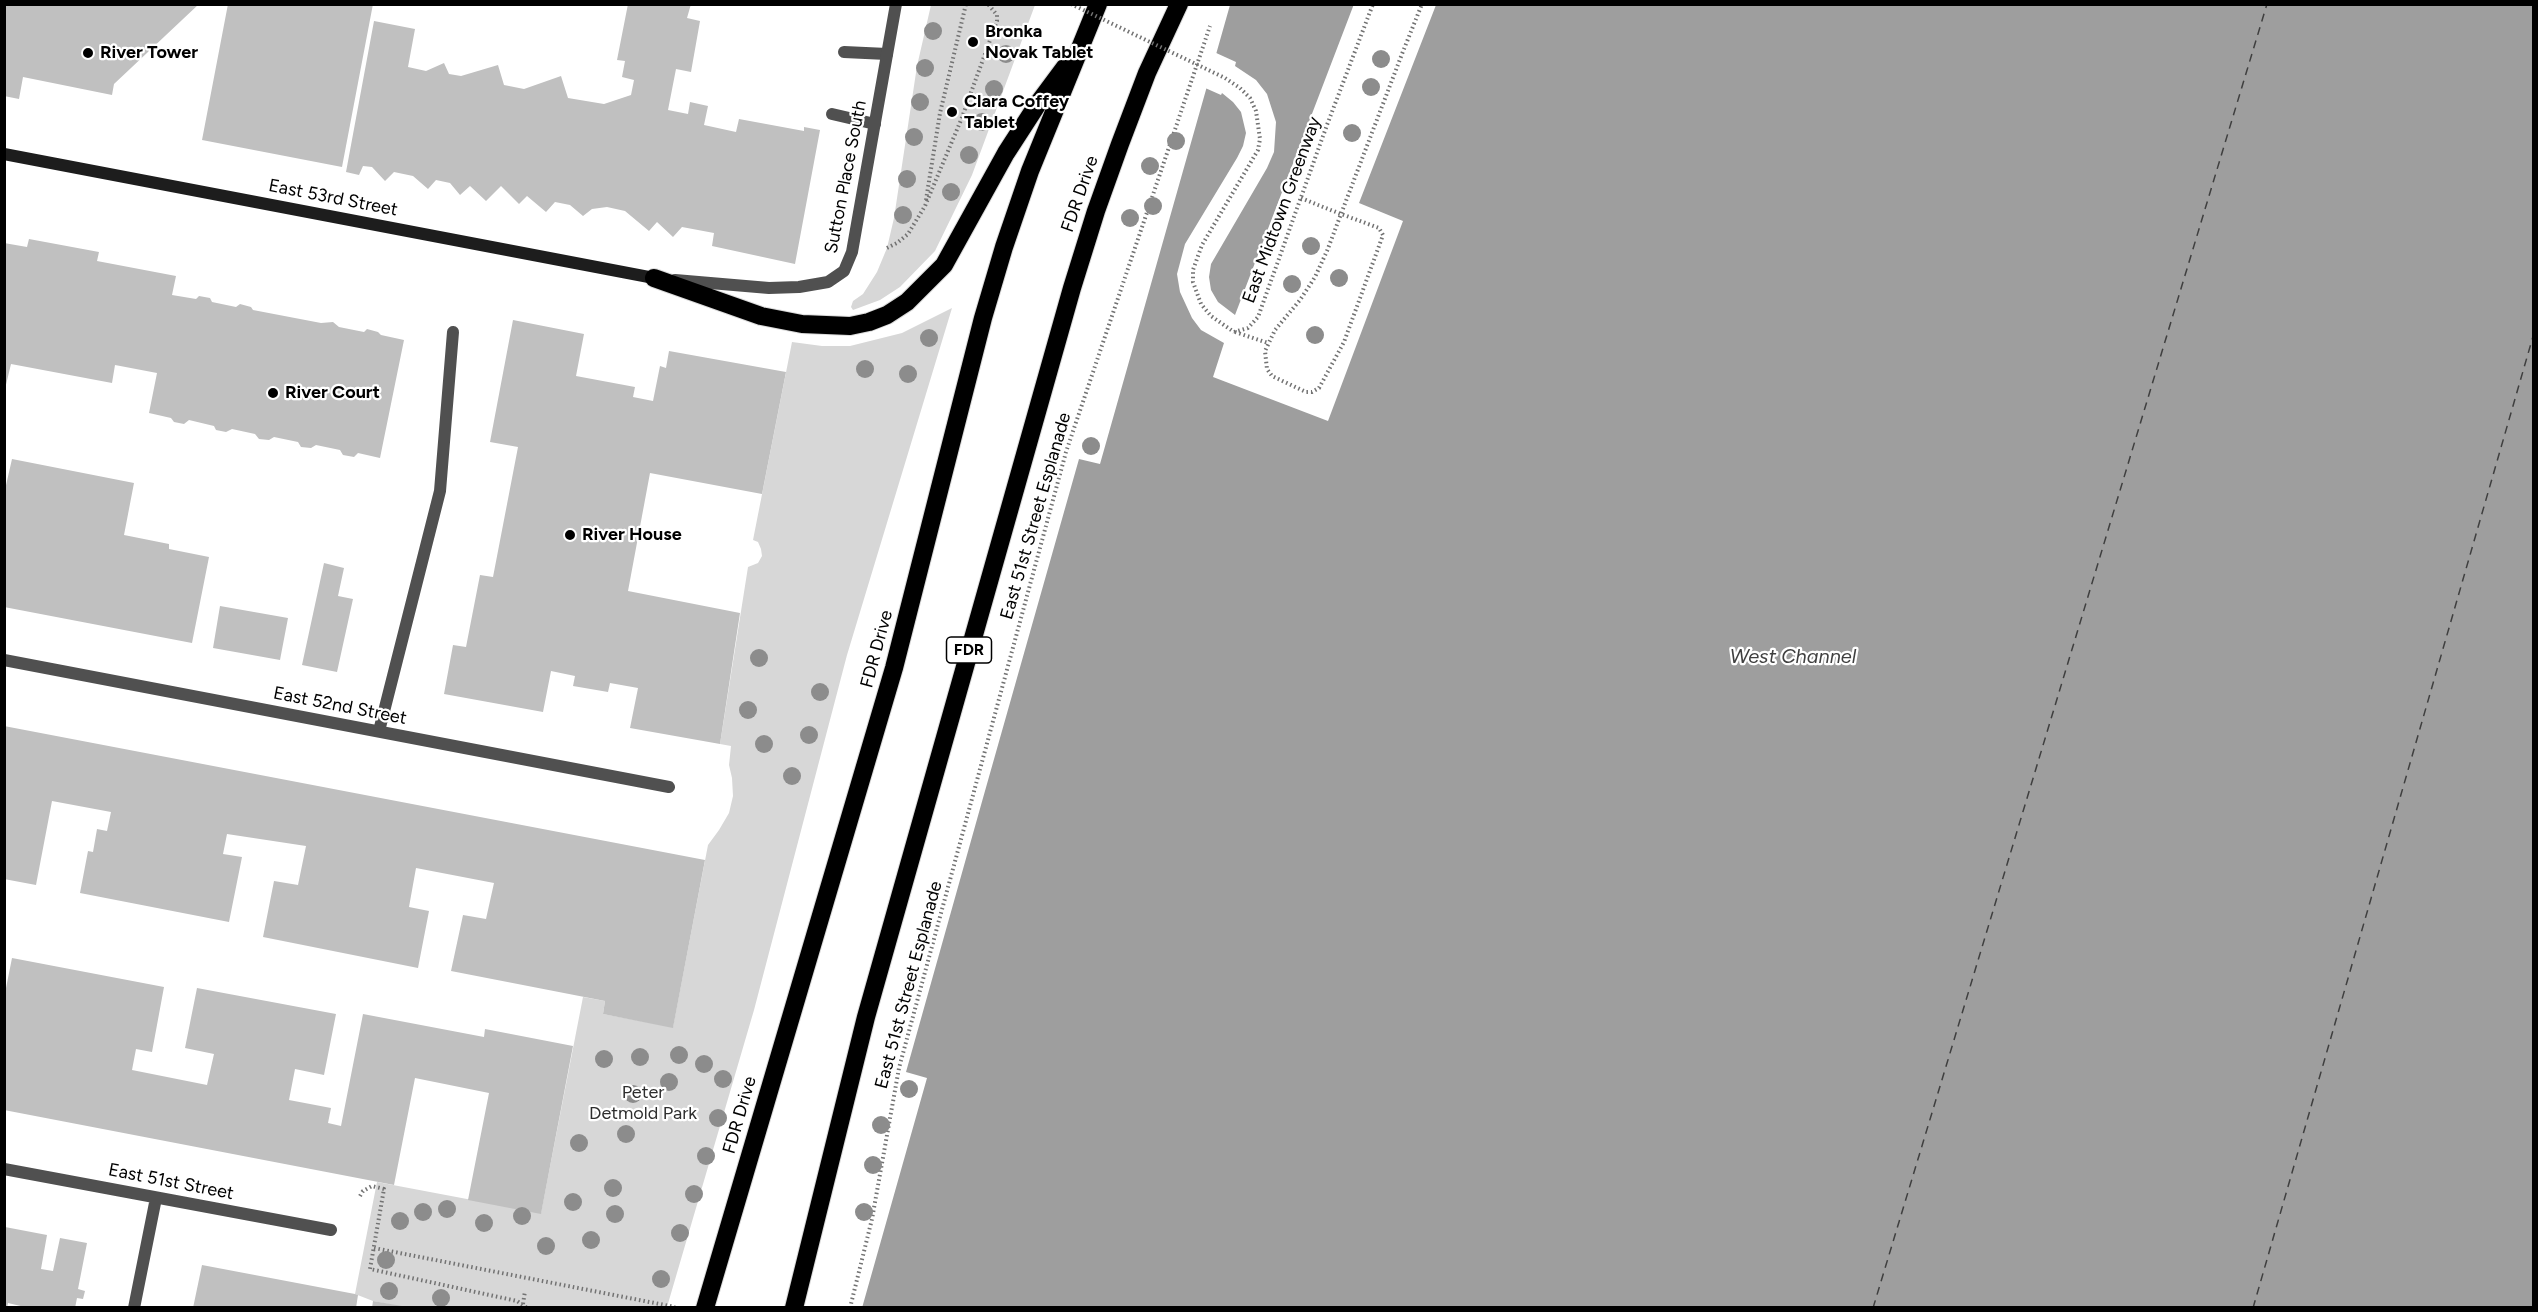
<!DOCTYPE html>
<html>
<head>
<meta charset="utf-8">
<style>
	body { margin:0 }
	#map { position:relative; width:2538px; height:1312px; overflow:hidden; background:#fff; font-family:Figtree,sans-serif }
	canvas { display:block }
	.frame { position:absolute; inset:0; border:6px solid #000; pointer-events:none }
</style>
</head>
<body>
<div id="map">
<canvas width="2538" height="1312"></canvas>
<div class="frame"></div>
</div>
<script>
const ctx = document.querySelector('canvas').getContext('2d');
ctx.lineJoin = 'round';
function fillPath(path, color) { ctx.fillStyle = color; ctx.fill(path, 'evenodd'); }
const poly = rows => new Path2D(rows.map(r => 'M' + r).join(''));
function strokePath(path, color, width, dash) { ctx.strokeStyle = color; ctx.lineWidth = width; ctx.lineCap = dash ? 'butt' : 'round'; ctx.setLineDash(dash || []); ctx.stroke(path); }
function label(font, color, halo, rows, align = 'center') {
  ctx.font = font + ' Figtree,sans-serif'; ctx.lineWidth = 4.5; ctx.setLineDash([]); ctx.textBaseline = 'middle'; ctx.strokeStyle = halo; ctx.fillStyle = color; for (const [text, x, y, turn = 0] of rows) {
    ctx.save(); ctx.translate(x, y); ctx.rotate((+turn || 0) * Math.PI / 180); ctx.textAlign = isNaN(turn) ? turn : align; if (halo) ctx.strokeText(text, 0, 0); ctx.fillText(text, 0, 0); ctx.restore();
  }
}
fillPath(poly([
	[931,5,1035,5,972,175,935,251,900,287,880,300,853,310,851,307,853,301,863,294,877,272,887,248,894,218,917,66],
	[952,308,847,655,754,1010,667,1307,408,1308,373,1301,355,1294,377,1182,541,1213,583,997,605,1001,603,1014,673,1027,708,845,719,830,729,813,733,796,732,778,729,765,731,746,720,744,748,567,758,563,762,556,761,549,758,542,753,540,792,342,822,346,850,346,902,333]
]), '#d7d7d7');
fillPath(poly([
	[1230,5,2533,5,2533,1307,862,1308,927,1078,906,1072,983,798,1079,459,1100,464]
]), '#9e9e9e');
fillPath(poly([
	[1354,4,1436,5,1359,203,1403,221,1328,421,1213,377,1224,343,1201,330,1192,318,1180,292,1177,274,1185,244,1237,158,1243,146,1246,133,1241,112,1233,102,1222,93,1221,95,1203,87,1214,52,1236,62,1235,66,1256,80,1267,94,1276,122,1274,152,1267,168,1211,264,1209,277,1211,290,1218,302,1235,315]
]), '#fff');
strokePath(poly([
	[1873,1308,2267,4],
	[2253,1308,2534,333]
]), '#3f3f3f', 1.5, [8, 6]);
fillPath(poly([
	[4,4,199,4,114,84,112,95,23,77,19,99,4,96],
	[228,4,373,4,342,167,202,140],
	[628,4,691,4,687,18,700,21,691,72,676,69,668,110,688,114,690,102,708,106,704,125,736,132,739,119,804,131,804,127,820,130,795,264,712,246,714,233,682,227,673,237,657,222,649,231,625,211,607,207,592,209,583,216,570,205,555,202,546,212,527,196,519,204,501,186,486,201,470,186,460,195,450,183,436,180,428,189,413,176,394,172,385,181,372,167,363,166,359,175,346,172,374,21,415,29,408,67,426,71,444,63,449,74,461,76,498,65,504,85,524,89,561,76,568,98,604,104,631,95,634,80,622,77,625,61,617,60],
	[29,239,99,252,97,261,176,276,172,295,196,299,199,296,210,298,212,302,236,307,240,304,251,307,253,310,321,323,333,322,339,327,364,332,367,329,378,332,381,335,404,340,380,458,358,453,354,457,343,455,340,450,316,445,311,448,301,447,298,442,274,437,269,440,259,439,255,434,232,429,226,432,216,430,214,426,189,420,184,424,174,422,171,418,149,413,157,373,115,365,112,383,11,364,4,393,4,243,27,247],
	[513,320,584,334,576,376,635,387,633,397,653,401,660,366,666,368,669,351,786,372,762,494,650,473,628,591,740,613,720,744,630,728,638,688,610,683,608,692,573,686,575,676,551,671,543,712,444,694,453,645,466,647,480,575,493,577,518,447,490,442],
	[12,459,134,483,124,535,169,544,169,549,209,557,192,643,4,607,4,494],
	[324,563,344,568,338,596,353,599,337,672,302,665],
	[220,606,288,618,280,660,213,648],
	[4,726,705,860,673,1028,603,1014,605,1001,451,971,463,915,486,919,494,883,416,868,409,907,429,911,418,968,263,937,274,881,298,885,306,846,227,834,223,854,242,857,229,922,80,893,88,851,93,852,97,829,107,831,111,812,52,801,36,885,4,879],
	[12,958,164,987,152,1052,136,1049,132,1070,207,1085,214,1054,185,1048,197,988,336,1014,324,1075,295,1069,289,1100,331,1108,328,1123,341,1126,363,1014,484,1037,485,1029,573,1046,541,1214,468,1200,489,1093,415,1078,394,1185,4,1110,4,998],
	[5,1227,47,1235,41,1269,53,1271,60,1238,87,1243,78,1289,85,1291,83,1299,77,1298,75,1308,29,1308,8,1303,7,1308,5,1308],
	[202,1265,355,1294,358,1295,356,1308,193,1308],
	[373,1301,402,1306,402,1308,372,1308]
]), '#c0c0c0');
const highway = poly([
	[654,278,761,316,802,324,850,326,869,322,887,315,907,302,944,265,1006,153,1039,102,1065,67],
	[705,1308,894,668,983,318,1004,247,1030,171,1098,4],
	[794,1308,866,1017,1072,288,1096,211,1120,144,1147,73,1179,4]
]);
strokePath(highway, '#dbdbdb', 20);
strokePath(poly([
	[1301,198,1318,205,1341,214,1379,228,1383,235,1344,342,1319,388,1312,392,1306,392,1272,376,1267,369,1265,351,1275,330,1300,300,1315,277,1327,251,1341,214,1402,54,1422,4],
	[926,200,940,113,966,4],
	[887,248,897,243,908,234,925,206,961,120,997,21,997,15,988,4],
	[1234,332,1248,328,1258,317,1327,125,1373,4],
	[1235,332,1268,343],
	[360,1196,363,1191,372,1186,384,1189,370,1269,517,1301,527,1308],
	[374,1248,675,1307],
	[523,1304,525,1291],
	[850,1308,872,1219,899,1068,1066,452,1210,26]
]), '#727272', 4, [1.5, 3]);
strokePath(poly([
	[844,52,887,54],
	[832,114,875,124],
	[379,731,440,491,453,332]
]), '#505050', 12);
strokePath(poly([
	[675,280,769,288,799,287,828,282,844,271,852,252,858,218,896,4],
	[4,660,669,787],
	[4,1169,331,1230],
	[134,1308,156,1198]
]), '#505050', 12);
strokePath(poly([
	[4,154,654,278]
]), '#1d1d1d', 12);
strokePath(highway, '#000', 18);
strokePath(poly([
	[1071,4,1225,78,1240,88,1250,98,1256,111,1260,139,1258,150,1202,245,1193,270,1193,282,1201,304,1211,316,1234,332]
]), '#727272', 4, [1.5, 3]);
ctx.fillStyle = '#8c8c8c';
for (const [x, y] of [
	[933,31],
	[1006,54],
	[1381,59],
	[925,68],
	[1371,87],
	[994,89],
	[920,102],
	[982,122],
	[1352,133],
	[914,137],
	[1176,141],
	[969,155],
	[1150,166],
	[907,179],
	[951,192],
	[1153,206],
	[903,215],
	[1130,218],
	[1311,246],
	[1339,278],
	[1292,284],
	[1315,335],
	[929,338],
	[865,369],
	[908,374],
	[1091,446],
	[759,658],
	[820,692],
	[748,710],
	[809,735],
	[764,744],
	[792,776],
	[679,1055],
	[640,1057],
	[604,1059],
	[704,1064],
	[723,1079],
	[669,1082],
	[909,1089],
	[633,1094],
	[718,1118],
	[881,1125],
	[626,1134],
	[579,1143],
	[706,1156],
	[873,1165],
	[613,1188],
	[694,1194],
	[573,1202],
	[447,1209],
	[423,1212],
	[864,1212],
	[615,1214],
	[522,1216],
	[400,1221],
	[484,1223],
	[680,1233],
	[591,1240],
	[546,1246],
	[386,1260],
	[661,1279],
	[389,1291],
	[441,1298]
]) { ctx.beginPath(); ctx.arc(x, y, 9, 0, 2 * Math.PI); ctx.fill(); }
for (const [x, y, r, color] of [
	[973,42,6,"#000"],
	[88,53,6,"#000"],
	[952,112,6,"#000"],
	[273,393,6,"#000"],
	[570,535,6,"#000"]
]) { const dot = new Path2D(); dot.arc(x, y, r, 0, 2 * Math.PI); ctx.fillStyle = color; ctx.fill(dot); strokePath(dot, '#fff', 2); }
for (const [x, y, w] of [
	[969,650,45]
]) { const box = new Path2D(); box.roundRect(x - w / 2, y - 13, w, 26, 4.5); ctx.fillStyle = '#fff'; ctx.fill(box); strokePath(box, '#000', 1.5); }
label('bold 16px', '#000', null, [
	["FDR",969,650]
]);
label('bold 18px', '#000', '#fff', [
	["Bronka",985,32],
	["Novak Tablet",985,53],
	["River Tower",100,53],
	["Clara Coffey",964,102],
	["Tablet",964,123],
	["River Court",285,393],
	["River House",582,535]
], 'left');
label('18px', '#000', '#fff', [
	["Sutton Place South",846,177,-79],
	["FDR Drive",1080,194,-71],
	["East 53rd Street",333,198,11],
	["East Midtown Greenway",1282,210,-70],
	["East 51st Street Esplanade",1036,516,-74],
	["FDR Drive",877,649,-75],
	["East 52nd Street",340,706,11],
	["East 51st Street Esplanade",909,985,-75],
	["FDR Drive",740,1115,-74],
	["East 51st Street",171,1182,11]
]);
label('18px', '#2e2e2e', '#fff', [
	["Peter",643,1093],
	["Detmold Park",643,1114]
]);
label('italic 20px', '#3f3f3f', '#fff', [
	["West Channel",1793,657]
]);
</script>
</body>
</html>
